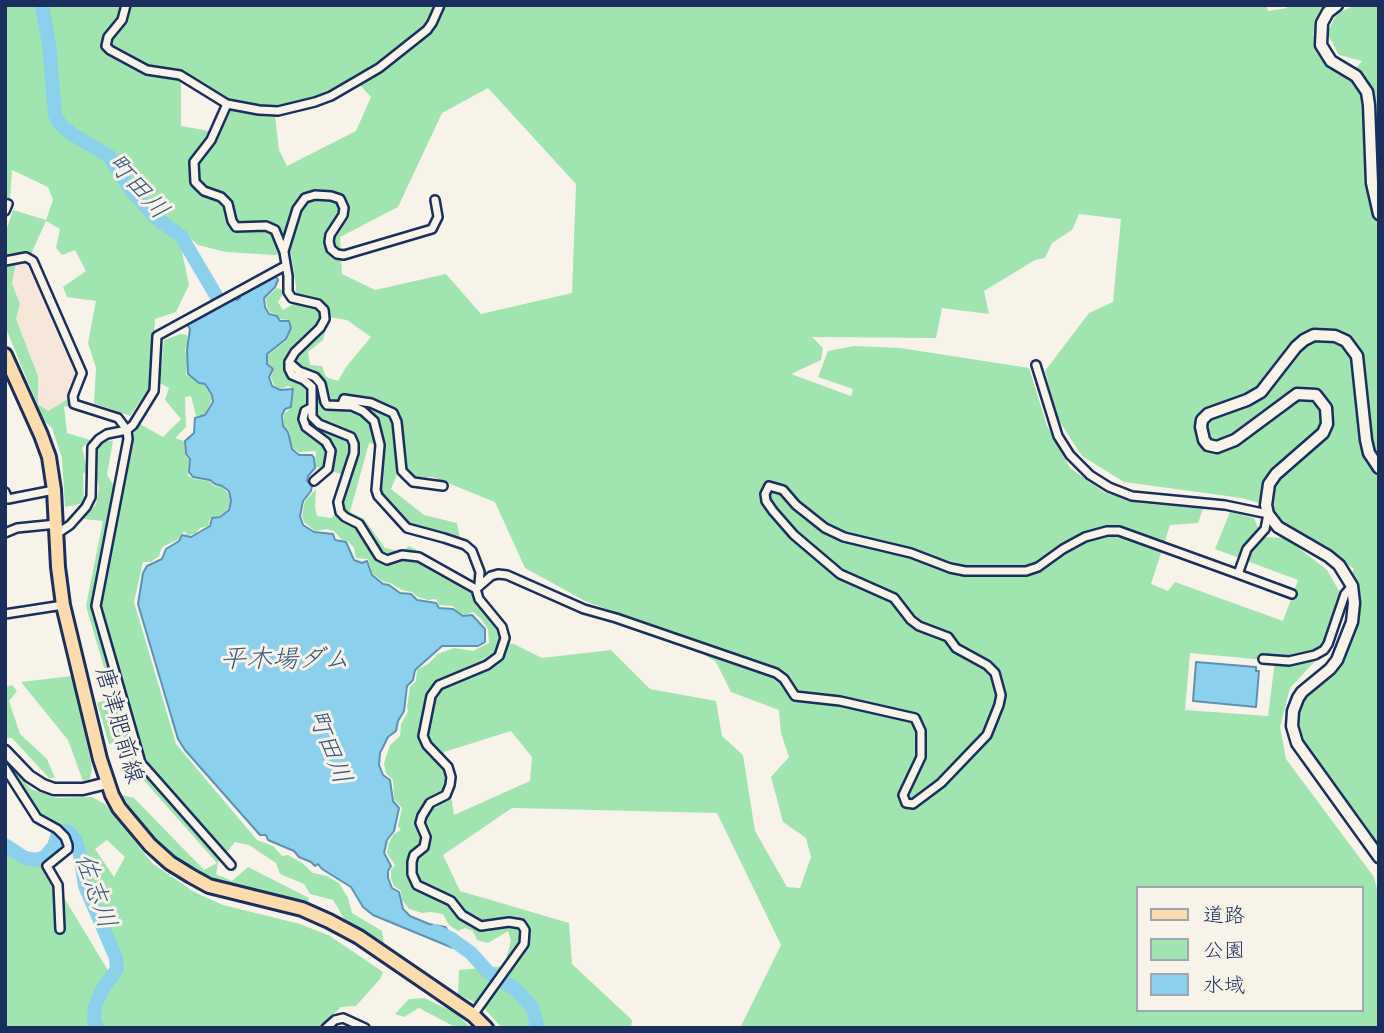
<!DOCTYPE html>
<html>
<head>
<meta charset="utf-8">
<style>
	body { margin:0 }
	#map { position:relative; width:1384px; height:1033px; overflow:hidden; background:#f7f3e8; font-family:"Gochi Hand","Klee One",sans-serif }
	canvas { display:block }
	.frame { position:absolute; inset:0; border:7px solid #1b2f5e; pointer-events:none }
	.legend { position:absolute; left:1136px; top:886px; width:228px; height:126px; box-sizing:border-box; background:#f7f3e8; border:2px solid #9fa5b1; margin:0; padding:9px 12px; list-style:none; font-size:21px; color:#1b2f5e }
	.legend li { display:flex; align-items:center; gap:14px; height:35px }
	.legend b { width:35px; border:2px solid #9fa5b1 }
</style>
</head>
<body>
<div id="map">
<canvas width="1384" height="1033"></canvas>
<div class="frame"></div>
<ul class="legend">
<li><b style="height:9px;background:#fcdcac"></b>道路</li>
<li><b style="height:19px;background:#a0e4af"></b>公園</li>
<li><b style="height:19px;background:#8bd1ed"></b>水域</li>
</ul>
</div>
<script>
const ctx = document.querySelector('canvas').getContext('2d');
ctx.lineJoin = 'round';
function fillPath(path, color) { ctx.fillStyle = color; ctx.fill(path, 'evenodd'); }
const poly = rows => new Path2D(rows.map(r => 'M' + r).join(''));
function strokePath(path, color, width, dash) { ctx.strokeStyle = color; ctx.lineWidth = width; ctx.lineCap = dash ? 'butt' : 'round'; ctx.setLineDash(dash || []); ctx.stroke(path); }
function label(font, color, halo, rows, align = 'center') {
  ctx.font = font + ' "Gochi Hand","Klee One",sans-serif'; ctx.lineWidth = 6; ctx.setLineDash([]); ctx.textBaseline = 'middle'; ctx.strokeStyle = halo; ctx.fillStyle = color; for (const [text, x, y, turn = 0] of rows) {
    ctx.save(); ctx.translate(x, y); ctx.rotate((+turn || 0) * Math.PI / 180); ctx.textAlign = isNaN(turn) ? turn : align; if (halo) ctx.strokeText(text, 0, 0); ctx.fillText(text, 0, 0); ctx.restore();
  }
}
fillPath(poly([
	[29,260,79,375,68,399,47,411,38,404,38,376,16,319,20,303,12,283,16,263]
]), '#f7e7da');
fillPath(poly([
	[5,5,1266,5,1268,11,1287,8,1287,5,1323,5,1313,35,1349,76,1362,61,1339,55,1327,33,1337,13,1356,5,1379,5,1379,851,1300,739,1294,725,1300,702,1334,672,1357,622,1360,601,1352,573,1354,569,1304,535,1282,525,1277,519,1272,507,1242,498,1124,482,1082,456,1058,419,1045,371,1089,313,1113,302,1121,219,1079,214,1072,230,1052,243,1045,258,1035,260,984,291,989,314,942,308,936,338,812,337,823,348,821,360,791,374,851,396,853,389,818,377,828,351,854,346,900,348,1029,368,1047,426,1070,468,1104,492,1138,503,1203,509,1198,523,1170,525,1151,584,1168,591,1175,582,1283,621,1298,580,1215,549,1230,512,1254,518,1262,537,1286,538,1327,570,1343,598,1329,646,1290,688,1280,727,1286,759,1374,877,1379,897,1377,1028,740,1028,781,945,717,813,512,808,443,855,460,891,569,923,572,964,632,1020,631,1028,502,1028,483,1007,458,994,459,970,504,966,511,941,508,931,488,943,477,940,473,931,465,928,458,931,449,925,443,914,431,912,422,913,409,909,402,900,401,891,394,886,391,879,391,870,395,865,387,853,389,843,394,834,401,830,398,826,402,808,394,799,393,780,386,773,384,763,390,745,400,736,401,724,408,712,407,707,410,687,416,681,417,670,428,664,438,654,454,648,473,651,489,643,488,629,481,619,473,612,465,615,458,612,453,606,439,605,436,599,428,600,418,597,412,592,402,590,390,583,384,582,373,574,368,559,356,558,354,548,348,541,342,540,334,531,327,529,315,531,304,522,302,515,305,501,316,489,315,507,317,516,331,518,343,507,349,477,332,471,327,462,320,468,315,466,316,451,299,452,293,448,290,440,290,432,284,425,284,414,292,407,294,389,288,386,280,389,274,385,271,377,274,369,268,363,268,355,287,340,292,328,290,320,280,319,277,315,270,312,267,307,266,298,277,288,285,291,278,302,283,310,295,303,296,287,291,253,274,255,226,252,198,245,185,234,180,242,189,285,176,312,155,319,151,385,130,416,94,403,96,368,88,343,96,301,67,297,63,287,86,271,75,250,62,255,56,248,60,229,46,221,31,254,5,257,5,234,13,210,46,220,53,200,48,187,12,170,10,198,5,205],
	[355,80,371,97,356,131,287,166,279,150,274,108,319,97],
	[181,82,234,104,220,133,181,126],
	[488,88,576,184,572,293,481,314,446,274,375,290,342,274,340,237,398,207,442,113],
	[329,317,347,320,371,337,346,367,338,381,326,377,322,366,310,365,308,352,323,340],
	[369,443,384,445,380,490,407,523,460,538,457,523,424,515,391,489,401,465,416,478,433,477,495,502,525,568,585,601,662,629,716,662,731,692,779,710,781,733,789,757,771,777,783,822,806,838,811,857,800,888,787,887,755,831,743,755,722,736,716,701,650,689,611,650,542,658,514,644,501,643,500,628,472,594,474,581,409,546,402,552,385,548,364,519,350,512],
	[1190,653,1275,661,1268,716,1185,710],
	[511,731,532,757,530,781,454,815,444,752],
	[1137,888,1361,888,1361,1010,1137,1010],
	[16,263,12,283,20,304,16,319,38,376,38,404,48,411,68,399,68,407,64,406,67,433,90,440,82,448,87,470,83,474,84,503,65,507,62,458,52,428,44,421,5,326,5,265],
	[181,334,187,335,188,342,185,350,187,360,186,375,204,385,211,396,211,402,204,415,196,416,191,396,185,397,186,427,175,438,184,441,185,455,189,460,188,476,194,479,209,481,214,486,222,487,228,493,230,502,227,510,219,516,210,518,208,526,200,528,195,534,188,535,184,531,177,540,162,547,159,556,151,562,143,562,134,602,176,744,257,840,273,846,282,856,288,855,302,863,313,873,327,876,339,883,348,898,352,913,382,931,384,945,345,920,333,900,310,894,304,884,280,874,276,863,249,845,235,842,218,862,216,874,232,881,248,867,309,898,307,905,230,886,202,876,170,854,137,819,122,795,134,798,204,870,217,863,133,768,125,740,109,744,97,703,113,698,86,606,103,521,83,519,96,504,99,487,95,470,97,450,106,440,113,441,107,475,115,487,110,514,117,516,135,430,140,424,163,437,181,419,165,400,169,388,160,383,164,340],
	[72,676,92,767,90,779,83,781,68,740,21,682],
	[12,685,17,691,9,701,20,734,47,759,55,778,49,778,12,738,5,738,5,687],
	[5,767,12,767,31,789,56,798,92,797,105,804,152,863,194,892,223,905,300,924,330,936,383,972,380,979,356,1006,341,1007,319,1028,5,1028,5,851,23,862,43,860,54,865,63,896,109,972,114,976,121,970,88,886,82,846,69,831,39,815],
	[107,840,125,857,114,877,95,849],
	[424,998,456,1013,471,1028,457,1028,419,1008,404,1017,395,1014,409,999]
]), '#a0e4af');
const water = poly([
	[275,275,278,280,275,287,264,298,265,307,269,314,277,316,280,321,289,321,291,328,286,339,267,354,267,364,273,369,269,377,272,386,280,390,293,389,291,407,285,409,282,415,283,426,288,432,292,449,299,455,312,455,314,458,315,468,308,476,307,481,312,485,311,491,303,501,300,516,303,525,314,532,333,534,335,540,346,542,354,560,362,563,367,561,372,575,383,584,389,585,400,593,411,594,417,600,436,603,439,608,453,609,463,616,472,615,485,629,485,642,478,646,442,646,415,670,413,680,407,686,404,711,398,721,396,731,388,737,380,753,379,765,383,775,390,780,393,801,399,808,394,831,387,840,384,853,391,866,388,871,388,878,392,888,399,892,403,909,410,916,429,924,445,927,453,937,448,943,453,948,373,915,363,907,351,887,322,869,318,864,315,866,311,862,299,857,294,851,268,840,266,835,260,835,185,750,178,739,138,604,143,573,147,566,162,559,166,549,179,541,182,535,191,537,210,526,212,518,220,517,229,510,231,501,229,491,222,486,215,484,210,480,193,477,189,472,190,459,186,454,185,441,194,433,195,418,205,415,213,402,212,395,205,384,199,383,188,374,187,350,190,329,187,324,235,298,237,300,240,298,239,296,275,275],
	[1196,662,1256,667,1256,671,1259,671,1256,707,1193,701,1196,662]
]);
fillPath(water, '#8bd1ed');
strokePath(water, '#5e90b4', 2);
strokePath(poly([
	[42,5,49,44,55,115,60,124,72,134,109,156,130,189,157,219,181,236,217,297],
	[5,845,25,858,36,860,45,857,54,846,58,834,63,831,67,831,75,839,80,854,85,886,116,958,117,969,102,990,95,1006,94,1019,97,1028],
	[435,931,450,938,471,953,488,972,515,989,532,1007,538,1028]
]), '#8bd1ed', 14);
const minor = poly([
	[126,5,122,20,108,37,106,46,110,50,147,70,180,75,227,104,259,110,278,111,315,102,331,96,379,68,427,30,432,23,440,5],
	[227,104,211,140,194,162,195,182,204,191,221,197,228,204,232,221,236,227,266,226,275,230,284,252,288,276,288,292,292,298,318,304,324,310,325,319,320,328,295,352,289,362,289,369,292,375,304,380,312,387,312,417,319,424,351,437,354,444,354,453,338,502,340,512,345,517,359,524,379,556,387,560,402,555,419,557,476,589,479,599,502,627,505,638,499,656,487,665,439,685,431,696,423,736,427,745,448,767,451,777,450,785,446,795,430,803,422,816,420,823,426,837,424,847,414,855,412,862,412,874,417,885,451,901,462,915,481,926,509,922,521,924,525,930,524,944,473,1015],
	[5,211,8,204],
	[284,251,297,209,305,198,315,195,331,196,340,199,344,208,343,215,330,235,329,242,331,249,337,254,344,255,432,229,438,217,435,200],
	[5,261,26,257,33,261,82,373,73,396,74,404,118,418,127,430,128,439,96,606,141,763,231,865],
	[289,362,299,371,315,377,321,384,325,402,327,405,352,406,363,411,374,421,380,445,376,490,378,496,407,528,444,538,465,545,472,551,480,572,479,584],
	[342,404,344,399,371,403,393,413,397,422,402,471,413,482,443,486],
	[311,408,305,411,303,419,306,427,326,442,331,451,328,469,314,481],
	[5,492,8,499,54,490],
	[5,533,17,528,57,524],
	[58,533,70,525,86,507,91,497,92,447,99,439,107,434,127,430,133,425,154,391,157,336,285,266],
	[1238,574,1292,594],
	[476,589,491,576,498,574,507,575,584,609,616,618,776,673,784,679,795,696,840,701,915,718,921,731,921,757,903,795,906,803,913,804,941,783,987,735,999,705,1001,695,995,673,987,665,956,648,948,637,919,626,911,620,894,598,840,574,794,535,773,511,766,501,765,494,769,486,783,490,796,505,825,528,844,537,911,553,950,568,965,571,1026,571,1038,567,1063,549,1085,537,1107,531,1119,531,1238,574,1247,549,1265,529,1268,514,1225,505,1132,496,1109,487,1090,475,1070,455,1058,436,1036,365],
	[5,614,63,605],
	[1263,659,1289,661,1315,655,1324,650,1328,644,1345,594,1352,586],
	[5,768,37,818,57,829,65,837,68,845,68,849,47,866,58,885,60,929],
	[326,1028,335,1020,343,1018,365,1028]
]);
const tertiary = poly([
	[1337,5,1328,12,1322,23,1321,45,1331,61,1356,76,1367,92,1369,105,1372,183,1379,214],
	[1379,468,1369,453,1366,440,1357,356,1346,341,1335,336,1314,335,1304,340,1296,347,1261,392,1247,400,1208,414,1202,420,1201,427,1204,440,1208,445,1217,447,1235,440,1297,394,1316,395,1326,408,1327,424,1323,433,1276,474,1269,484,1266,505,1268,514,1278,527,1328,556,1339,565,1352,586,1354,603,1352,622,1337,660,1330,669,1302,692,1298,698,1293,711,1292,726,1297,743,1379,857],
	[5,751,29,776,43,785,54,789,83,789,107,783]
]);
const primary = poly([
	[5,355,41,435,49,457,54,490,58,567,63,605,100,759,112,795,119,808,150,845,170,863,191,876,209,886,302,909,329,921,359,937,473,1015,486,1028]
]);
strokePath(minor, '#1b2f5e', 12);
strokePath(tertiary, '#1b2f5e', 15);
strokePath(primary, '#1b2f5e', 18);
strokePath(minor, '#f7f3e8', 7);
strokePath(tertiary, '#f7f3e8', 10);
strokePath(primary, '#fcdcac', 12);
label('24px', '#1b2f5e', '#f7f3e8', [
	["唐津肥前線",116,726,74]
]);
label('italic 26px', '#375882', '#f7f3e8', [
	["町田川",135,189,48],
	["平木場ダム",285,663],
	["町田川",326,748,69],
	["佐志川",92,892,71]
]);
</script>
</body>
</html>
